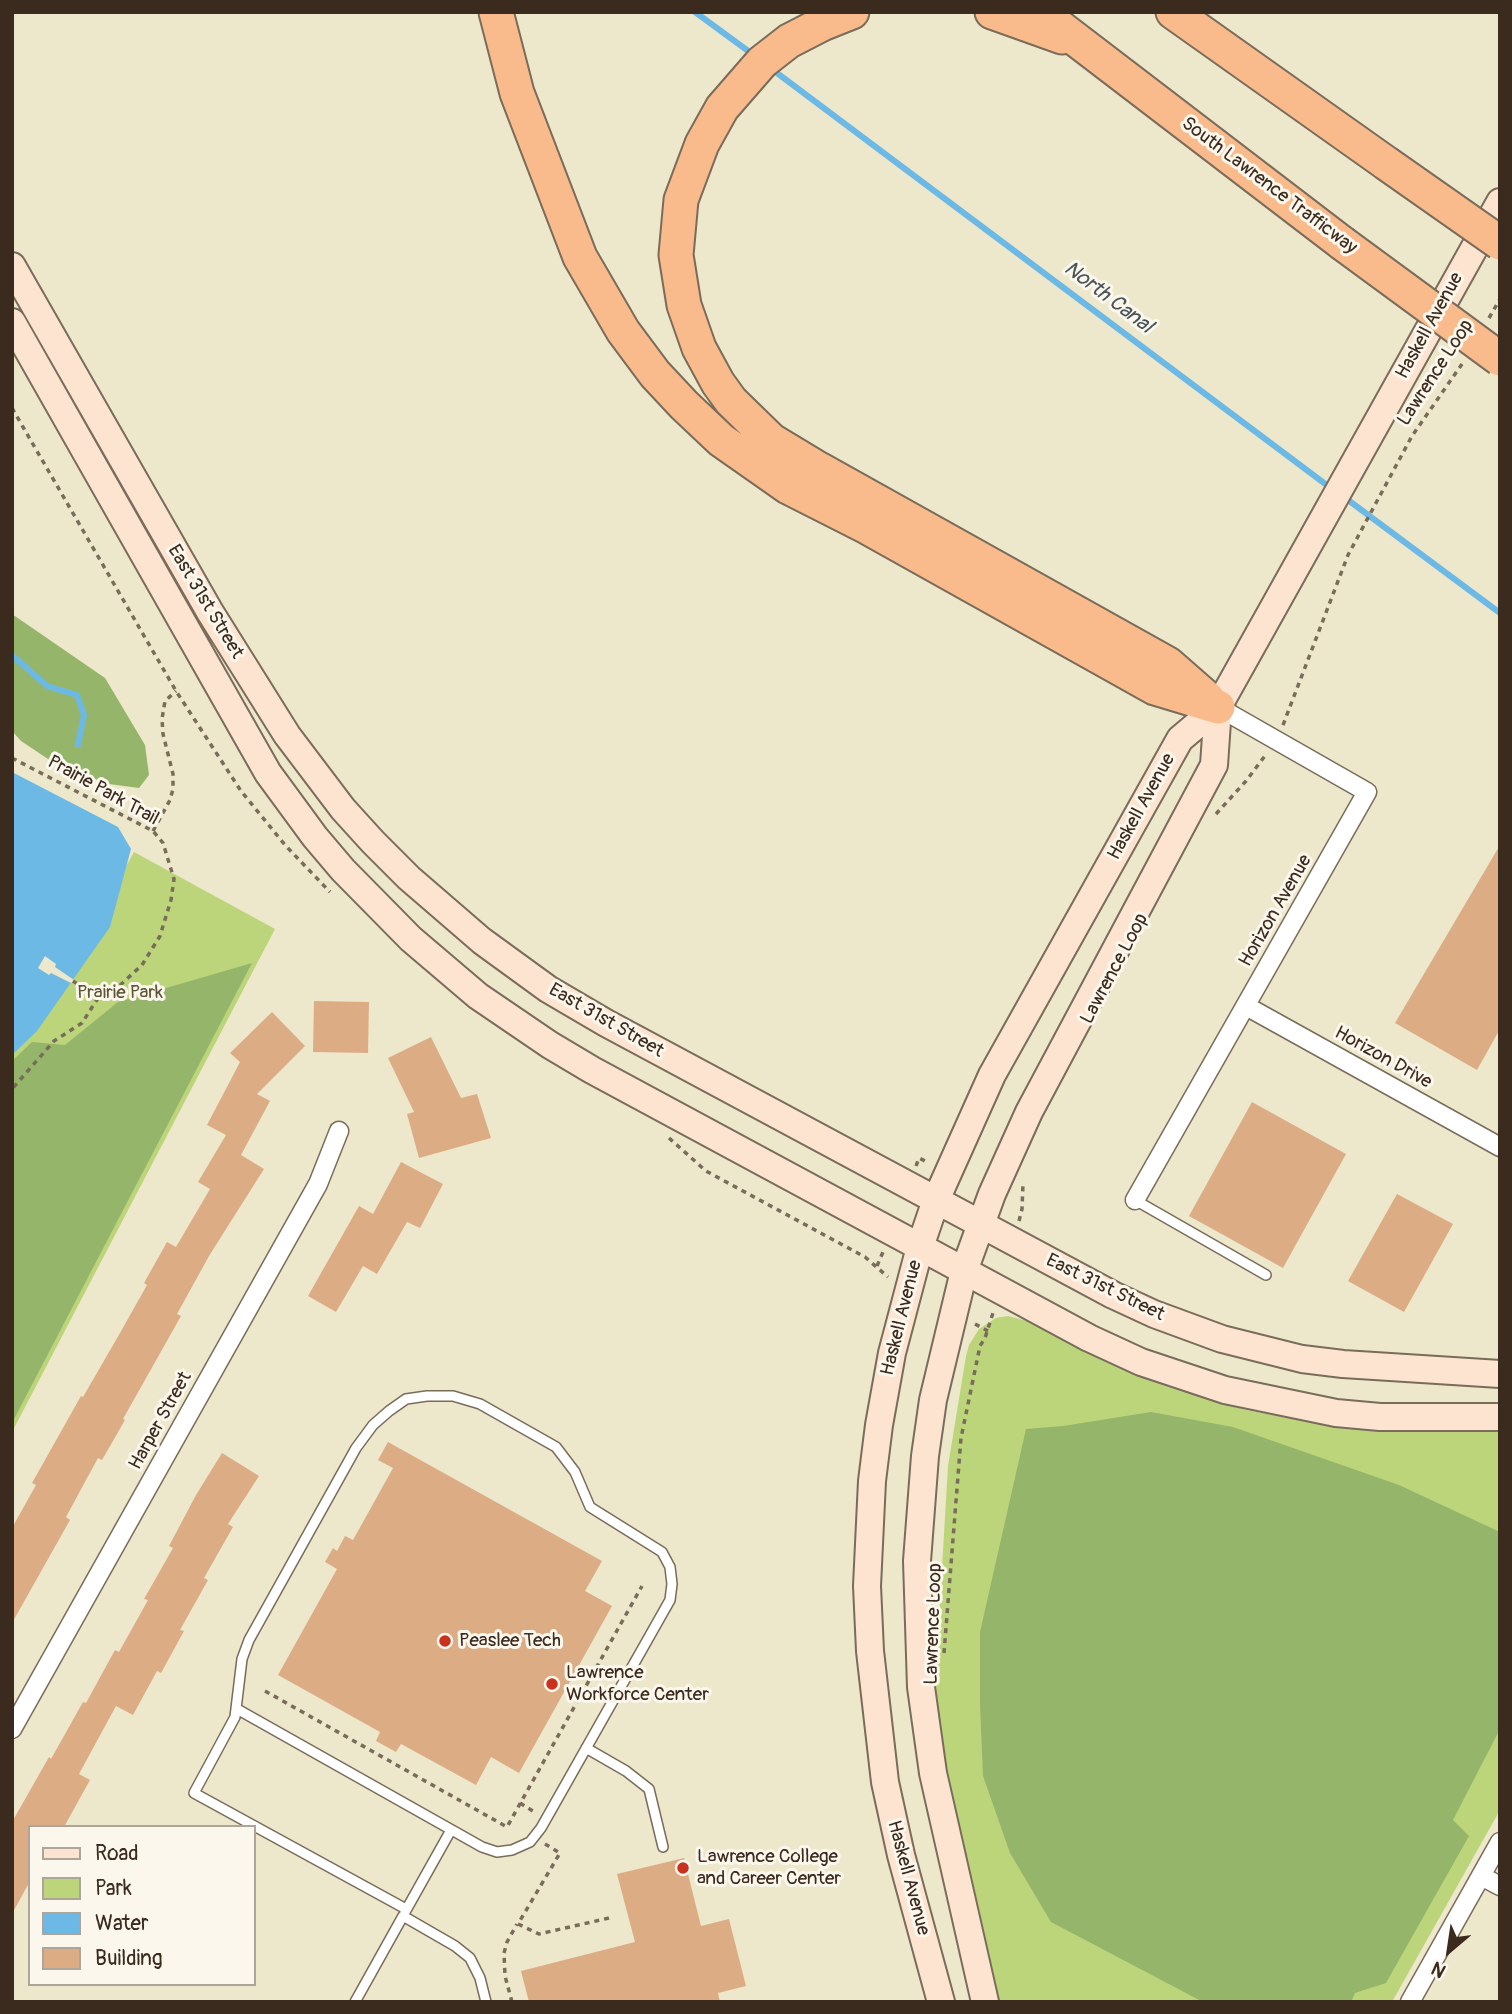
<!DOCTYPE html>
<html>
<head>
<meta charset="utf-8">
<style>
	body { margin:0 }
	#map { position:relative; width:1512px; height:2014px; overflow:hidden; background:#ede7cb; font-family:Pangolin,sans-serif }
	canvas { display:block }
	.frame { position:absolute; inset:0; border:14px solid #3b2a1e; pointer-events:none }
	.legend { position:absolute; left:28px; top:1825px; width:228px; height:161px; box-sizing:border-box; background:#fbf7ec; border:2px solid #aea59a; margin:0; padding:9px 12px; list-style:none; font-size:21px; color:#3b2a1e }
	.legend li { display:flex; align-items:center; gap:14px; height:35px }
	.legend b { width:35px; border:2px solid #aea59a }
	.north { position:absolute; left:1414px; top:1916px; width:70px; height:70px; -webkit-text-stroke:5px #fbf7ec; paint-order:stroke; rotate:209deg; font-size:19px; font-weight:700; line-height:28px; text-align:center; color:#3b2a1e }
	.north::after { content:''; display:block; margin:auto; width:24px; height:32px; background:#3b2a1e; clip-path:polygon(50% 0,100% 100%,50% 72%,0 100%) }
</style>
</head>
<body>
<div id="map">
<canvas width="1512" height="2014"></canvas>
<div class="frame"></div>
<ul class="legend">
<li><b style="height:9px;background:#fde4d1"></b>Road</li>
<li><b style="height:19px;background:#bcd57a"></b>Park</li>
<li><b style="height:19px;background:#6db9e6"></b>Water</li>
<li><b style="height:19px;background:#dcad85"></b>Building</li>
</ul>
<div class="north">N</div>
</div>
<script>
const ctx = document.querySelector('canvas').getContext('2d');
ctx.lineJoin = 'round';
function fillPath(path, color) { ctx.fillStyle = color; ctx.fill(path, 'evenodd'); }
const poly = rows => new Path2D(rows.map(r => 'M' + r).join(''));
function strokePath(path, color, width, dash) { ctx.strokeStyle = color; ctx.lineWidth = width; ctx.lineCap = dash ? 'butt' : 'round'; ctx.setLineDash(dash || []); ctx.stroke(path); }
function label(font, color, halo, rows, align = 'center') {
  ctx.font = font + ' Pangolin,sans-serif'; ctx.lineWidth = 6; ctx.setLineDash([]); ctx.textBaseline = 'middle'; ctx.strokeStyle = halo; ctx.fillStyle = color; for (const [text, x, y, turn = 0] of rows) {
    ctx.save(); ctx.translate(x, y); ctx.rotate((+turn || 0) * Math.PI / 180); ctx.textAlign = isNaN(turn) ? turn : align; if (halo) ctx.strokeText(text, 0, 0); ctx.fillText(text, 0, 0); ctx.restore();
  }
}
fillPath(poly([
	[12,827,116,884,134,852,275,929,12,1432],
	[1008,1316,1031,1322,1100,1358,1166,1386,1246,1410,1321,1424,1371,1429,1500,1430,1500,1810,1392,2002,992,2002,979,1910,945,1765,938,1725,934,1669,939,1618,948,1466,966,1356,969,1345,979,1329,996,1318]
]), '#bcd57a');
fillPath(poly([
	[12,614,105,678,145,745,149,775,139,788,109,784,57,765,21,741,12,731],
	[252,963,12,1423,12,1061,32,1042,65,1045,118,1002],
	[1151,1412,1233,1427,1399,1485,1500,1532,1500,1729,1453,1820,1469,1836,1386,1983,1355,1993,1351,2002,1203,2002,1051,1922,1010,1853,983,1776,980,1706,980,1632,1026,1429,1063,1426]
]), '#95b66a');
fillPath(poly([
	[12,772,118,827,131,849,110,927,37,1031,12,1055]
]), '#6db9e6');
fillPath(poly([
	[45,956,56,964,55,967,74,980,71,983,51,973,49,975,38,968]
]), '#ede7cb');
strokePath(poly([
	[695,12,755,56],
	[769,67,1332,489],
	[1344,497,1500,613],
	[12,655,47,686,77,695,84,715,78,745]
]), '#6db9e6', 6);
fillPath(poly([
	[1500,845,1500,1029,1477,1070,1395,1023],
	[314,1001,369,1002,368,1053,313,1052],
	[272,1012,305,1046,257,1094,270,1101,241,1155,264,1169,209,1256,177,1314,181,1316,123,1419,125,1420,102,1460,98,1458,66,1517,70,1520,12,1623,12,1528,36,1485,32,1483,81,1396,83,1397,120,1333,147,1285,144,1283,167,1242,176,1247,210,1189,198,1182,226,1135,207,1125,240,1062,230,1053],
	[431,1037,461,1098,477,1094,491,1138,419,1158,407,1114,414,1112,388,1058],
	[1252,1102,1346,1154,1283,1268,1189,1216],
	[401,1162,443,1184,420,1228,407,1222,377,1274,363,1266,336,1312,308,1296,359,1206,373,1214],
	[1397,1194,1453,1224,1404,1312,1348,1281],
	[388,1442,602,1561,585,1591,612,1606,519,1773,491,1757,476,1785,401,1744,396,1752,376,1741,380,1732,278,1675,337,1569,325,1562,333,1548,337,1551,345,1536,353,1540,393,1468,378,1460],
	[222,1453,259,1476,228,1524,233,1527,204,1578,208,1580,180,1630,184,1631,161,1673,157,1671,133,1715,116,1706,79,1774,90,1780,64,1827,30,1827,30,1881,12,1914,12,1822,49,1757,51,1759,83,1702,86,1703,115,1650,119,1652,148,1600,144,1599,173,1548,169,1546,196,1495],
	[684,1858,701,1926,729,1919,746,1986,718,1993,720,2002,529,2002,521,1971,635,1942,617,1874]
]), '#dcad85');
const lane = poly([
	[1135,1200,1266,1275],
	[237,1709,482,1847,497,1852,512,1850,530,1842,541,1828,670,1600,672,1584,670,1567,662,1552,590,1507,575,1472,556,1447,480,1404,453,1396,427,1396,406,1399,389,1411,373,1425,356,1448,249,1640,242,1659,235,1717,194,1793,406,1909],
	[586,1748,626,1771,649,1789,663,1847],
	[405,1912,451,1830],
	[355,2002,403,1916,455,1946,470,1958,480,1978,486,2002]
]);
const street = poly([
	[1246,1006,1500,1147],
	[1135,1200,1367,792,1218,707],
	[12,1729,318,1184,339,1131],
	[1481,1876,1500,1886],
	[1410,2002,1500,1842]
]);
const secondary = poly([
	[12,266,210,612,287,735,343,809,373,842,409,878,482,941,548,989,606,1023,1113,1295,1154,1314,1222,1339,1302,1359,1343,1364,1500,1374],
	[12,322,268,773,315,837,343,870,411,939,478,996,550,1045,592,1070,1089,1338,1141,1362,1225,1390,1336,1413,1380,1417,1500,1417],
	[941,2002,901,1855,885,1782,870,1651,867,1586,872,1481,879,1425,892,1353,920,1247,936,1200,992,1075,1180,739,1218,707,1500,202],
	[985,2002,933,1773,921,1687,917,1561,925,1456,933,1400,964,1271,992,1194,1029,1112,1214,765,1218,707]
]);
const highway = poly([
	[496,12,517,93,580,257,623,331,655,374,684,405,721,440,788,487,867,527,1155,688,1218,707],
	[852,12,822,24,789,41,762,62,722,108,702,144,681,200,676,255,684,305,699,348,718,383,731,401,771,440,819,469,1168,664,1208,699],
	[992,12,1062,37],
	[1040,12,1342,243],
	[1173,12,1386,163]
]);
strokePath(lane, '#796c5b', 12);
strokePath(street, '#796c5b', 21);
strokePath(secondary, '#796c5b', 30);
strokePath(highway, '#796c5b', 37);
strokePath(poly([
	[1489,318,1500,299],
	[12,408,176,691,241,791,285,845,330,892],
	[1283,725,1348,555,1412,436,1462,364],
	[12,758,153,831,163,843,174,879,171,900,160,936,142,965,116,989,98,998,82,1023,54,1041,12,1089],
	[1216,814,1246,781,1267,753],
	[153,831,170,800,173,789,173,774,163,734,162,719,165,701,176,691],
	[73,981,97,998],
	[669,1138,706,1171,865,1257,888,1277],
	[916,1166,919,1158,929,1163],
	[1019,1221,1022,1209,1023,1184],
	[877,1266,883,1252],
	[975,1324,988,1331],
	[944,1653,961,1438,980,1346,985,1338,993,1313],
	[265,1691,507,1827,642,1586],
	[520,1803,536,1813],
	[545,1844,560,1853,518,1924,539,1934,609,1918],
	[512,2002,505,1976,504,1953,507,1942,517,1924]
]), '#796c5b', 3.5, [5, 5]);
strokePath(lane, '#fff', 9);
strokePath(street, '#fff', 18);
strokePath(secondary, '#fde4d1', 26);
strokePath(highway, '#fabb8c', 33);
const highwayBridge = poly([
	[1386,163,1500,243],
	[1342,243,1500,359]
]);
strokePath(highwayBridge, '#796c5b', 37, []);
strokePath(highwayBridge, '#fabb8c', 33);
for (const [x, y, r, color] of [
	[445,1641,7,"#c8321e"],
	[552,1684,7,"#c8321e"],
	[683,1868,7,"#c8321e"]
]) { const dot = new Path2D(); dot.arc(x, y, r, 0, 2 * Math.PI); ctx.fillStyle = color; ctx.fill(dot); strokePath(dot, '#fbf7ec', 2.5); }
label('19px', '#3b2a1e', '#fbf7ec', [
	["South Lawrence Trafficway",1269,186,37],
	["Haskell Avenue",1430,326,-61],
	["Lawrence Loop",1436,373,-57],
	["East 31st Street",205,602,59],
	["Prairie Park Trail",103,791,29],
	["Haskell Avenue",1142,807,-61],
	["Horizon Avenue",1276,911,-60],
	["Lawrence Loop",1115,969,-62],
	["East 31st Street",606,1021,30],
	["Horizon Drive",1383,1058,29],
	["East 31st Street",1105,1288,26],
	["Haskell Avenue",902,1318,-76],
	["Harper Street",161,1421,-61],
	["Lawrence Loop",934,1624,-88],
	["Haskell Avenue",908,1878,75]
]);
label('19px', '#5b5535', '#fbf7ec', [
	["Prairie Park",120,993]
]);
label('19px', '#3b2a1e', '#fbf7ec', [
	["Peaslee Tech",459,1641],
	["Lawrence",566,1673],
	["Workforce Center",566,1695],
	["Lawrence College",697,1857],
	["and Career Center",697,1879]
], 'left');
label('italic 21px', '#4a555a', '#fbf7ec', [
	["North Canal",1108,298,37]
]);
</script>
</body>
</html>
